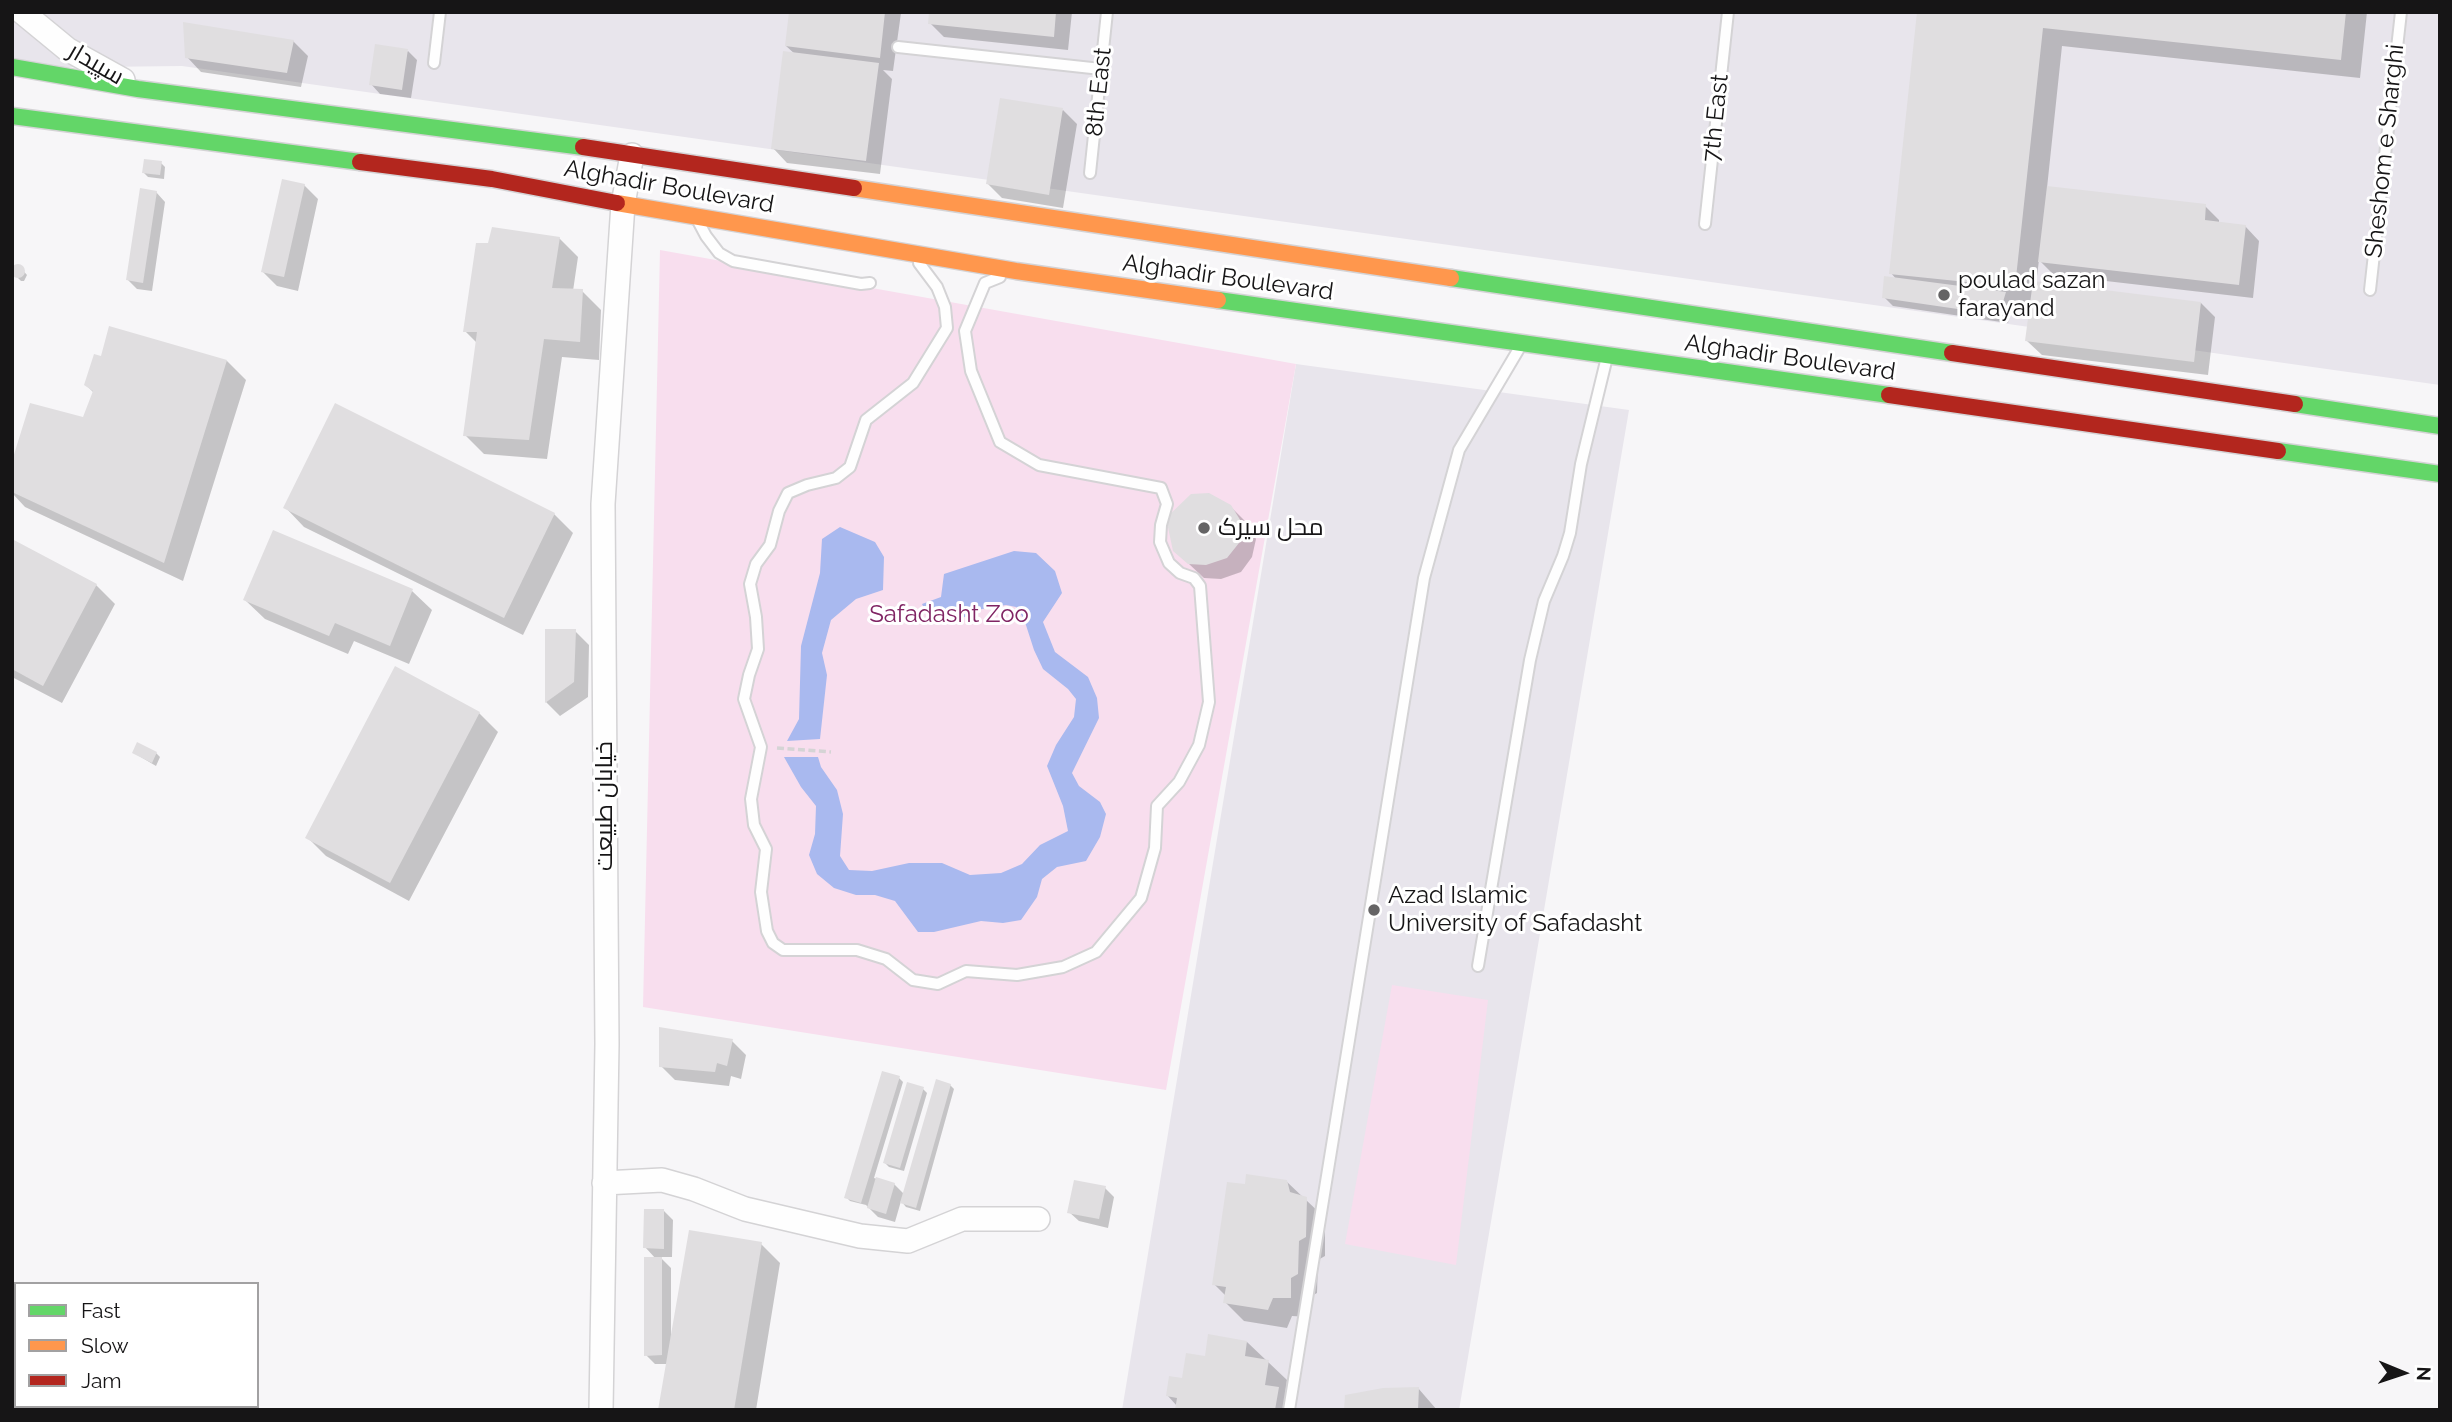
<!DOCTYPE html>
<html>
<head>
<meta charset="utf-8">
<style>
	body { margin:0 }
	#map { position:relative; width:2452px; height:1422px; overflow:hidden; background:#f7f6f8; font-family:Raleway,sans-serif }
	canvas { display:block }
	.frame { position:absolute; inset:0; border:14px solid #161516; pointer-events:none }
	.legend { position:absolute; left:14px; top:1282px; width:245px; height:126px; box-sizing:border-box; background:#fff; border:2px solid #a2a1a2; margin:0; padding:9px 12px; list-style:none; font-size:21px; color:#161516 }
	.legend li { display:flex; align-items:center; gap:14px; height:35px }
	.legend b { width:35px; border:2px solid #a2a1a2 }
	.north { position:absolute; left:2368px; top:1338px; width:70px; height:70px; -webkit-text-stroke:5px #fff; paint-order:stroke; rotate:92deg; font-size:19px; font-weight:700; line-height:28px; text-align:center; color:#161516 }
	.north::after { content:''; display:block; margin:auto; width:24px; height:32px; background:#161516; clip-path:polygon(50% 0,100% 100%,50% 72%,0 100%) }
</style>
</head>
<body>
<div id="map">
<canvas width="2452" height="1422"></canvas>
<div class="frame"></div>
<ul class="legend">
<li><b style="height:9px;background:#63d668"></b>Fast</li>
<li><b style="height:9px;background:#ff974d"></b>Slow</li>
<li><b style="height:9px;background:#b3261e"></b>Jam</li>
</ul>
<div class="north">N</div>
</div>
<script>
const ctx = document.querySelector('canvas').getContext('2d');
ctx.lineJoin = 'round';
function fillPath(path, color) { ctx.fillStyle = color; ctx.fill(path, 'evenodd'); }
const poly = rows => new Path2D(rows.map(r => 'M' + r).join(''));
function strokePath(path, color, width, dash) { ctx.strokeStyle = color; ctx.lineWidth = width; ctx.lineCap = dash ? 'butt' : 'round'; ctx.setLineDash(dash || []); ctx.stroke(path); }
function label(font, color, halo, rows, align = 'center') {
  ctx.font = font + ' Raleway,Cairo,sans-serif'; ctx.lineWidth = 6; ctx.setLineDash([]); ctx.textBaseline = 'middle'; ctx.strokeStyle = halo; ctx.fillStyle = color; for (const [text, x, y, turn = 0] of rows) {
    ctx.save(); ctx.translate(x, y); ctx.rotate((+turn || 0) * Math.PI / 180); ctx.textAlign = isNaN(turn) ? turn : align; if (halo) ctx.strokeText(text, 0, 0); ctx.fillText(text, 0, 0); ctx.restore();
  }
}
fillPath(poly([
	[12,12,2440,12,2440,385,182,66,12,68],
	[1296,364,1629,410,1459,1410,1122,1410]
]), '#e8e5ec');
fillPath(poly([
	[660,250,1296,364,1166,1090,643,1007],
	[1392,985,1488,1000,1456,1265,1345,1244]
]), '#f8deee');
fillPath(poly([
	[840,527,875,542,884,557,883,590,856,599,831,620,822,653,827,675,820,739,787,741,799,719,801,646,820,573,822,539],
	[1014,551,1036,553,1055,571,1062,593,1043,622,1055,652,1088,677,1097,698,1099,718,1072,773,1079,786,1100,802,1106,814,1100,837,1086,861,1057,867,1042,879,1037,897,1021,920,1003,923,981,921,934,932,918,932,895,901,875,895,856,895,834,888,817,874,809,855,815,834,816,806,801,787,784,757,818,757,821,767,837,790,843,814,840,856,849,870,872,871,909,863,942,863,970,875,1001,873,1022,864,1040,845,1068,831,1063,806,1047,766,1056,745,1074,717,1076,699,1068,689,1043,669,1034,650,1024,619,1016,607,1006,605,982,609,956,621,929,618,922,604,941,597,944,574]
]), '#a9b9ef');
fillPath(poly([
	[791,12,901,13,893,71,883,70,892,79,880,174,787,163,773,148,796,55,786,46],
	[931,12,1072,12,1068,50,944,37,930,23],
	[1919,12,2367,12,2360,78,2062,46,2047,188,2205,206,2219,220,2219,223,2245,226,2259,241,2253,298,2054,275,2039,260,2036,284,2201,303,2215,317,2208,375,2042,355,2027,341,2032,305,2014,304,2008,323,1893,306,1884,297,1897,280,1891,273],
	[293,41,308,56,301,87,201,72,187,57],
	[408,51,417,60,411,98,380,94,371,84],
	[1063,110,1077,124,1063,208,1002,198,988,184],
	[161,163,165,167,164,179,148,177,144,173],
	[304,185,318,199,298,291,277,286,263,272],
	[156,192,165,202,152,291,137,289,128,280],
	[559,238,578,257,573,291,582,291,601,310,599,360,562,357,547,459,484,454,465,435,478,344,465,331,489,244],
	[19,266,27,275,24,281,21,281,13,273,13,269],
	[227,361,246,380,183,581,25,507,12,493,12,467,84,420,94,393,86,385],
	[1230,506,1245,521,1256,539,1252,557,1241,572,1221,579,1204,578,1174,550],
	[285,507,554,514,573,533,523,635,304,527],
	[274,533,412,591,432,610,409,664,354,641,348,654,265,619,245,600],
	[12,541,96,585,115,604,62,703,12,677],
	[547,631,575,631,589,645,588,697,560,716,546,702],
	[479,713,498,732,409,901,326,856,307,837],
	[134,753,156,753,160,757,156,766],
	[732,1041,746,1055,741,1079,731,1076,729,1086,675,1080,661,1066],
	[899,1078,903,1082,874,1178,894,1184,905,1195,950,1085,954,1089,920,1211,906,1207,901,1201,895,1222,878,1217,866,1205,850,1201,846,1197],
	[923,1089,927,1093,904,1171,889,1167,885,1163],
	[1286,1181,1325,1218,1325,1256,1318,1260,1317,1293,1310,1297,1309,1317,1292,1316,1287,1328,1244,1321,1225,1302,1226,1296,1214,1284,1246,1186],
	[1105,1188,1114,1197,1108,1228,1079,1221,1069,1212],
	[664,1211,673,1220,672,1257,660,1257,671,1268,671,1335,761,1244,780,1263,756,1410,660,1410,668,1364,655,1364,646,1355,656,1259,645,1247],
	[1247,1342,1287,1380,1285,1395,1297,1410,1177,1410,1177,1406,1168,1396,1206,1358],
	[1418,1388,1437,1410,1346,1410]
]), '#0003');
fillPath(poly([
	[789,12,885,12,880,58,785,46],
	[929,12,1056,12,1054,37,928,24],
	[1917,12,2346,12,2341,60,2043,28,2015,287,1889,274],
	[183,22,294,40,287,73,185,58],
	[375,44,408,49,402,90,369,85],
	[783,51,879,63,866,161,771,149],
	[1000,98,1063,108,1049,195,986,184],
	[144,159,162,161,160,175,142,173],
	[282,179,305,184,284,277,261,272],
	[2047,186,2206,204,2205,220,2246,225,2239,285,2038,262],
	[140,188,157,191,143,283,126,280],
	[492,227,560,237,552,288,583,289,580,342,544,339,529,440,463,436,477,332,463,332,476,243,488,243],
	'11 271a7 7 0 1 1 14 0a7 7 0 1 1-14 0Z',
	[1884,276,2006,292,1999,315,1882,298],
	[2033,281,2201,302,2194,362,2025,341],
	[109,326,227,360,164,563,12,492,12,461,30,403,83,417,93,391,84,385,94,354,101,356],
	[335,403,555,513,504,618,283,508],
	[1209,493,1231,505,1242,523,1239,543,1227,558,1206,565,1188,564,1173,551,1166,518,1191,494],
	[273,530,413,589,390,646,335,623,329,636,243,600],
	[12,539,97,584,43,686,12,669],
	[545,629,576,629,574,682,545,703],
	[395,666,480,712,390,883,305,838],
	[137,742,157,752,152,763,132,753],
	[659,1027,733,1039,727,1066,717,1063,715,1072,659,1067],
	[882,1071,900,1076,861,1203,844,1198],
	[936,1079,951,1084,916,1208,900,1203],
	[907,1082,924,1087,900,1168,883,1163],
	[1246,1174,1287,1180,1290,1192,1307,1197,1306,1237,1299,1241,1298,1274,1291,1278,1291,1298,1273,1298,1268,1310,1223,1303,1226,1287,1212,1285,1227,1182,1245,1184],
	[876,1177,895,1183,886,1214,867,1208],
	[1074,1180,1106,1186,1099,1219,1067,1213],
	[644,1209,664,1209,664,1249,643,1248],
	[689,1230,762,1242,734,1410,658,1410],
	[644,1257,662,1257,662,1355,644,1356],
	[1208,1334,1247,1341,1245,1356,1269,1360,1265,1385,1279,1387,1275,1410,1175,1410,1177,1398,1166,1396,1169,1376,1182,1378,1186,1353,1205,1356],
	[1419,1387,1418,1410,1344,1410,1345,1395,1383,1388]
]), '#e0dee0');
const lane = poly([
	[898,47,1101,69],
	[434,63,440,12],
	[1090,173,1107,12],
	[698,221,706,236,719,253,733,261,861,284,870,283],
	[1705,224,1728,12],
	[919,263,937,287,945,307,947,328,913,383,866,420,850,467,836,478,807,485,788,493,779,511,770,545,756,564,750,584,756,617,758,649,749,675,744,699,761,747,751,799,754,825,766,849,761,892,767,931,773,943,783,950,857,950,886,959,913,980,938,984,966,971,1017,975,1063,967,1096,952,1141,898,1155,848,1157,806,1179,782,1199,745,1209,702,1200,586,1194,578,1180,573,1169,563,1160,542,1161,525,1167,504,1161,488,1039,465,1000,442,971,371,965,331,985,283,1000,277],
	[2370,290,2401,12],
	[1478,966,1530,660,1544,601,1563,556,1570,533,1581,464,1607,357],
	[1289,1410,1424,578,1459,450,1520,347]
]);
const street = poly([
	[22,12,67,49,123,80],
	[604,1183,662,1180,694,1189,745,1209,860,1236,908,1241,962,1219,1038,1219],
	[601,1410,607,1044,603,504,623,204,632,155]
]);
const fast = poly([
	[12,67,138,89,583,147],
	[12,116,360,162],
	[1451,278,1952,353],
	[1218,300,1889,395],
	[2295,404,2440,426],
	[2278,451,2440,474]
]);
const slow = poly([
	[854,188,1451,278],
	[617,203,1016,271,1218,300]
]);
const jam = poly([
	[583,147,854,188],
	[360,162,492,179,617,203],
	[1952,353,2295,404],
	[1889,395,2278,451]
]);
strokePath(lane, '#d4d3d5', 14);
strokePath(street, '#d4d3d5', 26);
strokePath(fast, '#d4d3d5', 19);
strokePath(slow, '#d4d3d5', 19);
strokePath(jam, '#d4d3d5', 19);
strokePath(poly([
	[777,748,831,752]
]), '#d5d4d5', 3.5, [7, 3.5]);
strokePath(lane, '#fefefe', 10);
strokePath(street, '#fefefe', 23);
strokePath(fast, '#63d668', 16);
strokePath(slow, '#ff974d', 16);
strokePath(jam, '#b3261e', 16);
for (const [x, y, r, color] of [
	[1944,295,7,"#656465"],
	[1204,528,7,"#656465"],
	[1374,910,7,"#656465"]
]) { const dot = new Path2D(); dot.arc(x, y, r, 0, 2 * Math.PI); ctx.fillStyle = color; ctx.fill(dot); strokePath(dot, '#fff', 2.5); }
label('24px', '#161516', '#fff', [
	["سپیدار",96,64,30],
	["8th East",1099,92,-84],
	["7th East",1716,118,-84],
	["Sheshom e Sharghi",2385,151,-84],
	["Alghadir Boulevard",669,187,10],
	["Alghadir Boulevard",1228,278,8],
	["Alghadir Boulevard",1790,358,8],
	["خیابان طبیعت",605,806,-90]
]);
label('24px', '#161516', '#fff', [
	["poulad sazan",1958,281],
	["farayand",1958,309],
	["محل سیرک",1218,528],
	["Azad Islamic",1388,896],
	["University of Safadasht",1388,924]
], 'left');
label('24px', '#802564', '#fff', [
	["Safadasht Zoo",949,615]
]);
</script>
</body>
</html>
